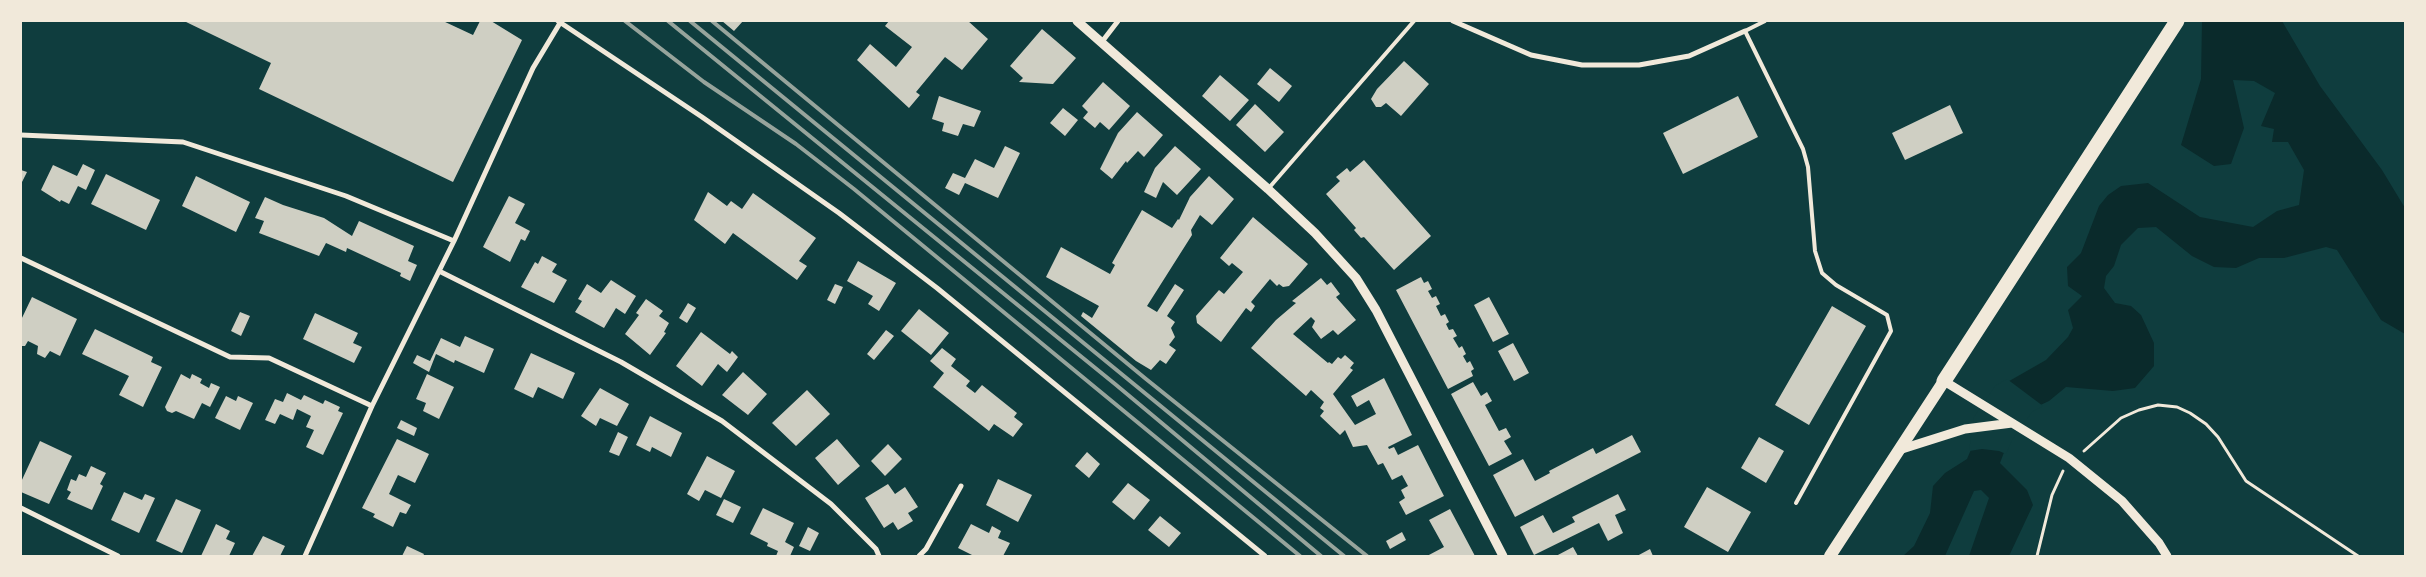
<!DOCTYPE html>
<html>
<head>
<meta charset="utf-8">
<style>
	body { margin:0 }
	#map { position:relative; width:2426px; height:577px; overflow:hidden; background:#0f3d3e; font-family:Arial,sans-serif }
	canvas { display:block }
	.frame { position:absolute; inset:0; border:22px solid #f1e9da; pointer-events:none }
</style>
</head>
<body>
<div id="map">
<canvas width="2426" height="577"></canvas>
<div class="frame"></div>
</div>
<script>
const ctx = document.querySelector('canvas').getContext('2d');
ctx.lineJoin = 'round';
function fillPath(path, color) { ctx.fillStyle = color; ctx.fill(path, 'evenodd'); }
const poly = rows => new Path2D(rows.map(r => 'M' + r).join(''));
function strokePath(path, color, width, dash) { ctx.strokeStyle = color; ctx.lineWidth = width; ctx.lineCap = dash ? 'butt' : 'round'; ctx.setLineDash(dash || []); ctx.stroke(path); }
fillPath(poly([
	[2202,21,2282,21,2320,86,2382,170,2405,208,2405,334,2381,320,2337,250,2326,247,2284,258,2259,258,2236,268,2214,267,2192,256,2156,227,2138,228,2121,245,2114,266,2106,276,2104,288,2115,303,2131,306,2141,315,2154,343,2154,366,2135,388,2113,391,2066,387,2049,401,2030,410,2009,439,2000,463,2027,490,2033,505,2009,556,1969,556,1989,498,1981,490,1974,491,1945,556,1903,556,1914,546,1930,513,1933,486,1945,473,1967,459,1997,388,2046,360,2068,337,2073,328,2068,310,2082,296,2068,286,2067,267,2081,253,2099,206,2108,195,2121,186,2148,183,2200,217,2253,227,2277,211,2299,205,2304,170,2288,142,2272,142,2274,129,2261,126,2275,93,2254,81,2233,80,2244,128,2231,164,2214,166,2181,145,2201,79]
]), '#0a2a2b');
fillPath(poly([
	[2007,379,2043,406,2032,412,2012,440,2006,454,1999,451,1982,449,1969,451,1974,417,1995,386]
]), '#0f3d3e');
fillPath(poly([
	[184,21,443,21,473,35,480,21,491,21,522,40,453,182,259,89,271,63],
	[722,21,743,21,734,31],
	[889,21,968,21,988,39,962,70,945,57,916,92,920,95,909,108,857,60,870,44,896,67,912,47,885,26],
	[1042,29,1076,58,1053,84,1019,82,1023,78,1010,66],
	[1404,61,1429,84,1401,116,1386,103,1381,107,1376,107,1371,99,1377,89],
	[1270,68,1292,86,1279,102,1257,84],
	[1220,75,1249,100,1230,121,1202,96],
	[1103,82,1130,106,1109,130,1100,122,1095,128,1083,118,1088,112,1082,106],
	[939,96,981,111,974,127,963,124,958,136,942,131,944,123,932,119],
	[1738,96,1758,137,1683,174,1663,133],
	[1255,104,1284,132,1265,152,1236,125],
	[1950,105,1963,133,1905,160,1892,133],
	[1063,108,1078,120,1065,136,1050,123],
	[1137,112,1163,135,1144,157,1138,151,1127,163,1126,161,1112,179,1100,169,1118,133],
	[1005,146,1020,153,998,198,965,183,959,195,945,188,953,173,965,178,975,159,994,168],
	[1175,146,1201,169,1177,195,1163,182,1156,198,1144,192,1155,168],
	[1364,160,1431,236,1394,270,1364,237,1361,238,1354,230,1356,228,1326,194,1340,181,1336,177,1347,168,1350,172],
	[83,164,95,170,86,190,78,186,69,204,61,200,60,202,41,190,53,165,77,176],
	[21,170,27,172,21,184],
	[106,174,160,200,146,230,91,204],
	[196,176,250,202,236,232,182,206],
	[1209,176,1234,199,1212,225,1200,215,1191,230,1192,235,1147,306,1157,312,1175,284,1184,290,1167,316,1175,322,1171,328,1175,337,1169,345,1176,350,1166,364,1160,360,1151,370,1136,361,1081,316,1083,312,1092,318,1099,306,1046,277,1061,247,1110,274,1115,265,1112,263,1142,210,1172,228,1178,219,1179,220,1190,197],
	[708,192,727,206,731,201,742,209,753,193,816,238,799,261,807,266,797,280,733,233,725,244,694,220],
	[509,196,525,204,515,223,530,231,525,241,521,239,510,262,483,247],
	[265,197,283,205,324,218,352,236,359,221,414,246,408,261,417,265,410,281,400,276,401,273,347,248,346,252,326,243,319,256,259,233,264,221,255,218],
	[1253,217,1308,264,1289,286,1283,287,1279,284,1277,286,1270,279,1251,302,1255,306,1251,312,1246,308,1221,342,1197,323,1196,316,1219,290,1224,294,1243,272,1232,263,1229,266,1220,258],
	[542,256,557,264,552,272,567,280,554,303,521,287,535,262,538,264],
	[858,261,896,283,879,311,868,304,873,296,847,281],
	[1421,277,1424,283,1428,281,1432,289,1428,291,1432,298,1436,296,1440,304,1436,306,1441,316,1445,314,1449,322,1446,324,1449,330,1453,329,1457,336,1453,338,1459,348,1462,346,1466,354,1463,356,1467,363,1470,361,1474,369,1471,371,1473,376,1448,389,1396,290],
	[1321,278,1327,285,1331,282,1340,294,1336,297,1356,320,1338,335,1333,330,1321,339,1312,327,1315,321,1311,317,1293,334,1328,363,1329,362,1332,364,1338,357,1341,359,1345,355,1354,363,1350,368,1353,370,1333,394,1355,425,1376,414,1369,400,1357,407,1351,396,1384,378,1412,435,1388,447,1389,449,1394,447,1398,455,1418,445,1444,496,1406,515,1399,502,1405,498,1401,490,1408,486,1402,475,1392,480,1383,463,1378,465,1367,445,1353,447,1345,430,1340,435,1320,416,1324,411,1320,408,1324,402,1311,390,1306,396,1251,348,1276,320,1296,303,1292,301],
	[611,280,636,296,625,314,616,308,604,328,575,312,582,301,578,299,587,284,601,293],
	[835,284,843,287,835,304,827,300],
	[32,297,77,319,60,356,50,351,45,358,37,354,38,346,28,341,25,346,21,346,21,320],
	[1489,297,1509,334,1493,342,1474,305],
	[646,299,663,311,659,316,669,323,664,332,666,333,650,355,625,334,639,315,636,313],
	[688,303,696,308,687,323,679,318],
	[1832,306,1866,326,1809,425,1775,405],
	[919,309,949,333,931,355,901,331],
	[240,312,250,316,241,336,231,331],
	[315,313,358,333,353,343,362,347,354,363,303,339],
	[95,329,153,357,151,362,162,367,143,407,119,395,129,376,82,354],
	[886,330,894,336,874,360,867,354],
	[701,332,730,354,732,351,738,357,727,372,718,364,702,386,676,366],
	[465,336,494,349,484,373,455,360,454,363,436,354,429,372,413,363,417,355,430,361,441,338,460,347],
	[1513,343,1529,373,1514,381,1498,351],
	[942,348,956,359,951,366,970,381,966,386,975,393,982,385,1017,413,1014,417,1023,424,1013,437,994,424,989,431,933,387,944,373,930,361],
	[531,353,575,373,563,399,538,387,533,398,514,389],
	[743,372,767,394,748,415,722,395],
	[181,374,190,379,192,374,202,379,200,383,209,388,211,383,220,387,210,407,202,403,194,419,176,411,172,413,167,411,165,407],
	[427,374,454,387,439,419,423,411,426,403,416,399],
	[1473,382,1481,396,1487,392,1492,401,1485,405,1499,431,1506,428,1511,437,1504,441,1512,454,1489,466,1451,394],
	[600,388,629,404,617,426,600,418,596,426,581,416],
	[807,390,830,414,796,446,772,423],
	[287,393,301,400,304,395,323,404,325,400,340,407,338,411,343,413,323,455,306,447,314,430,306,427,311,416,297,409,293,420,280,414,275,424,265,420,275,399,283,402],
	[226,396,236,401,238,396,253,403,240,430,215,418],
	[650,416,682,433,671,457,652,447,650,452,636,445],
	[401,420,417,428,414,436,397,428],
	[618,432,628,437,619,456,609,452],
	[1632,435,1641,452,1515,517,1493,475,1523,459,1535,481,1550,473,1549,471,1593,448,1596,454],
	[1759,437,1784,451,1766,483,1741,468],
	[397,439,429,454,415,483,398,475,389,494,411,505,406,514,400,512,393,527,373,517,375,514,362,508],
	[837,439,860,466,838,485,815,458],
	[40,441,72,456,49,504,21,492,21,482],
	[888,444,902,459,885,476,871,461],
	[1087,452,1100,464,1089,478,1075,466],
	[707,456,735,471,721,498,705,490,699,501,687,494],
	[91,466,106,473,100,484,103,486,92,510,67,499,71,492,67,490,71,479,76,481,79,474,86,477],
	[998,479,1032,495,1018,522,986,505],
	[1128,483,1150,500,1134,520,1112,502],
	[888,484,895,494,905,487,918,507,908,513,913,521,898,530,893,522,884,528,865,498],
	[1707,487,1751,512,1728,552,1684,527],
	[124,492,142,500,145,494,155,498,139,533,111,520],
	[1618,494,1626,510,1615,515,1623,533,1608,541,1599,523,1534,555,1520,527,1543,515,1553,533,1575,522,1572,517],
	[176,499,201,510,182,553,156,541],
	[724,499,741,507,733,523,716,515],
	[763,508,794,523,785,542,794,547,790,556,776,556,778,551,767,546,768,543,750,534],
	[1450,509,1475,556,1427,556,1444,547,1429,520],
	[1160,516,1181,533,1169,547,1148,530],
	[216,524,230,531,226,539,235,543,229,556,201,556],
	[971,524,989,533,992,526,1001,531,998,538,1010,543,1003,556,974,556,958,548],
	[808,527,819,533,810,551,799,546],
	[1402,532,1406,540,1390,549,1386,541],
	[263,536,285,546,280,556,252,556],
	[407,546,424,554,423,556,402,556],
	[1573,547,1578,556,1556,556],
	[1650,549,1653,556,1637,556]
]), '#cfcfc3');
strokePath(poly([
	[2084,451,2121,418,2139,410,2158,405,2177,407,2190,413,2206,424,2218,437,2246,481,2358,556],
	[2037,556,2052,495,2063,471]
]), '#f1e9da', 3);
strokePath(poly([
	[1765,21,1745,31,1803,149,1808,167,1815,251,1822,273,1836,285,1887,315,1891,331,1796,503],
	[1268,189,1414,21]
]), '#f1e9da', 4);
strokePath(poly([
	[558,21,702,117,839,213,937,288,1265,556],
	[1453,21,1531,55,1582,65,1639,65,1689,56,1745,31],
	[1101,43,1118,21],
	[21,135,183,142,346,196,454,241],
	[21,258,230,357,269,358,372,406],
	[439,271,621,362,722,421,831,504,876,549,879,556],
	[21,508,118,556],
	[305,556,372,406,454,241,533,68,560,23],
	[919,556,926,549,961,486]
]), '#f1e9da', 5);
strokePath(poly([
	[1077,21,1268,189,1315,233,1356,278,1376,310,1503,556],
	[1944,381,2069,458,2122,501,2159,543,2167,556],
	[1902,449,1965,429,2012,423]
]), '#f1e9da', 9);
strokePath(poly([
	[1830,556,1944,381]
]), '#f1e9da', 12);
strokePath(poly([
	[1944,381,2177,21]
]), '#f1e9da', 15);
strokePath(poly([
	[625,21,704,82,796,144,854,189,1300,556],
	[668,21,1115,384,1321,556],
	[690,21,1344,556],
	[712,21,1146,379,1367,556]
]), '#97a49c', 4);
</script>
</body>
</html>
